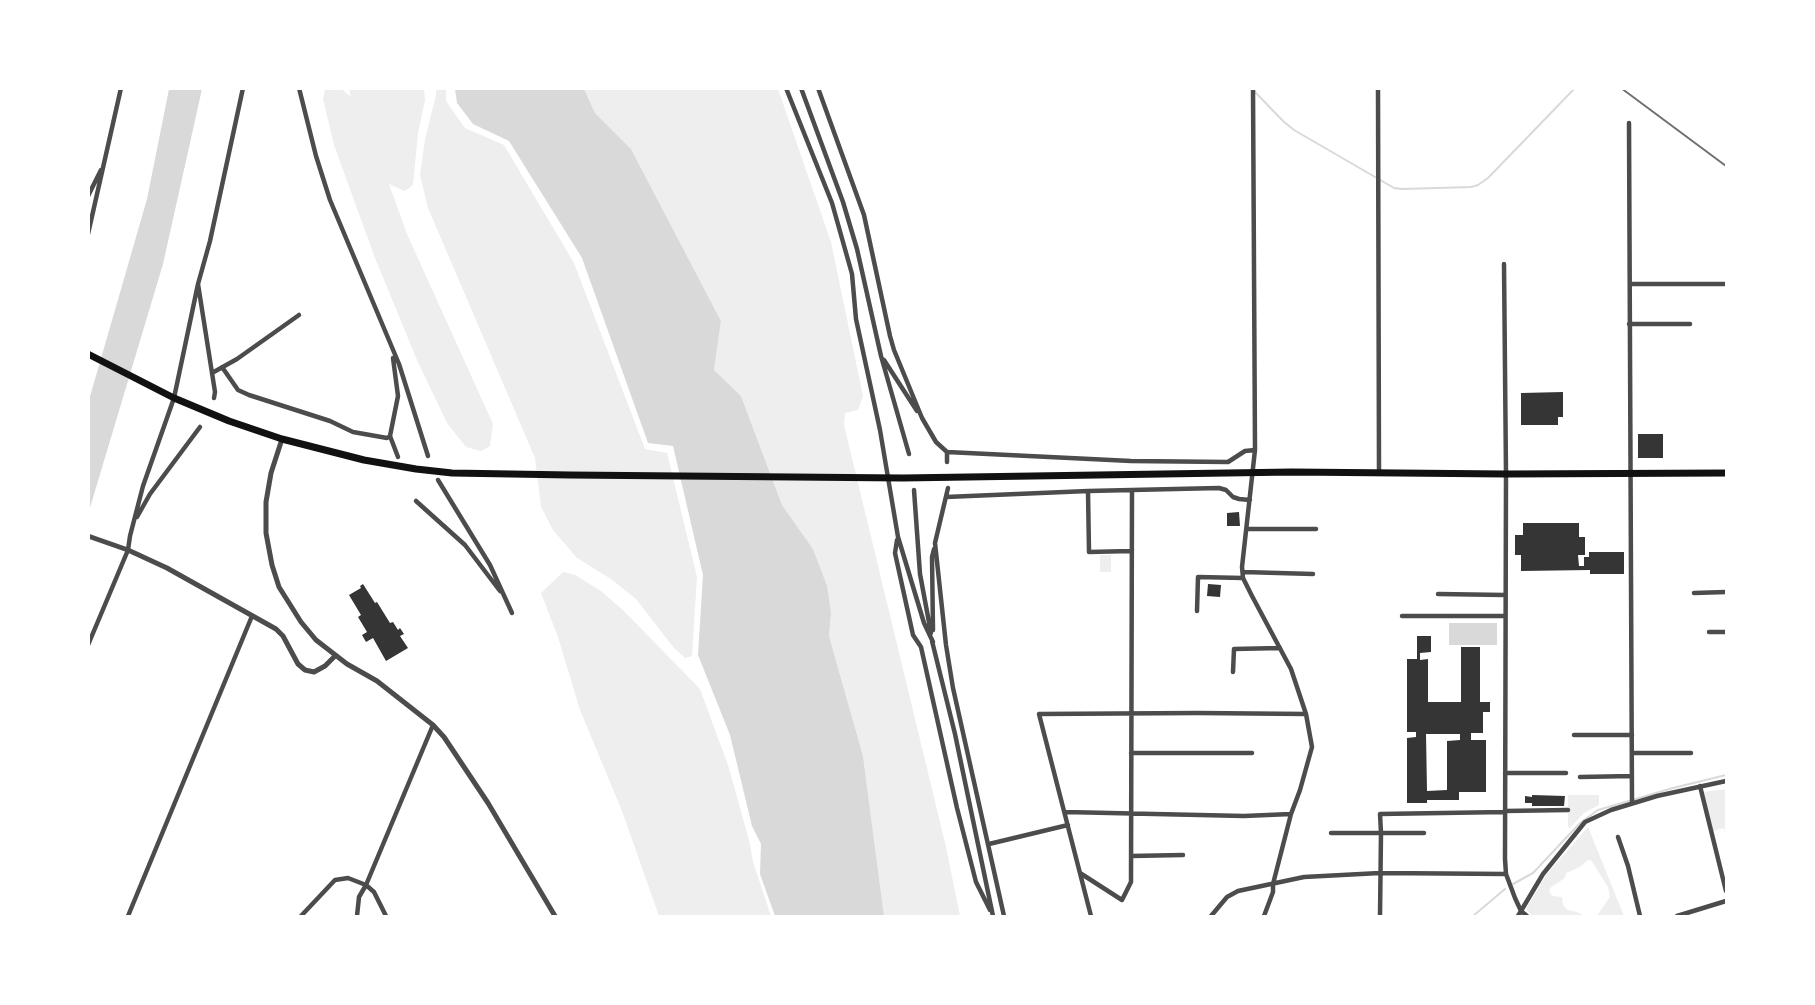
<!DOCTYPE html>
<html>
<head>
<meta charset="utf-8">
<style>
	body { margin:0 }
	#map { position:relative; width:1815px; height:1005px; overflow:hidden; background:#fff; font-family:"Sofia Sans Condensed",sans-serif }
	canvas { display:block }
	.frame { position:absolute; inset:0; border:90px solid #fff; pointer-events:none }
</style>
</head>
<body>
<div id="map">
<canvas width="1815" height="1005"></canvas>
<div class="frame"></div>
</div>
<script>
const ctx = document.querySelector('canvas').getContext('2d');
ctx.lineJoin = 'round';
function fillPath(path, color) { ctx.fillStyle = color; ctx.fill(path, 'evenodd'); }
const poly = rows => new Path2D(rows.map(r => 'M' + r).join(''));
function strokePath(path, color, width, dash) { ctx.strokeStyle = color; ctx.lineWidth = width; ctx.lineCap = dash ? 'butt' : 'round'; ctx.setLineDash(dash || []); ctx.stroke(path); }
fillPath(poly([
	[325,89,342,89,351,97,349,89,424,89,425,100,418,133,413,185,405,191,389,184,407,234,493,424,490,446,481,451,466,447,447,423,417,360,375,258,334,145,323,99],
	[436,89,446,89,446,101,465,128,504,145,574,263,645,449,667,453,697,577,692,656,685,658,674,648,636,599,611,579,577,558,553,530,541,507,535,458,428,208,420,175,425,139,436,95],
	[584,89,778,89,831,242,863,396,858,410,845,413,844,425,946,847,960,916,884,916,863,756,829,636,831,613,813,549,782,505,741,396,714,370,721,321,631,149,595,113],
	[1100,555,1111,555,1111,572,1100,572],
	[563,572,575,575,601,591,624,611,700,689,729,768,750,844,753,862,771,916,659,916,622,811,580,710,558,637,541,593],
	[1726,789,1726,841,1724,828,1713,831,1704,792],
	[1568,795,1599,795,1599,805,1584,813,1570,828,1568,827],
	[1588,827,1624,916,1599,916,1598,914,1610,897,1608,887,1591,860,1588,860,1580,867,1566,873,1565,878,1551,887,1549,891,1552,896,1562,897,1563,905,1568,910,1577,912,1585,916,1532,916,1526,909,1546,875]
]), '#eee');
fillPath(poly([
	[169,89,202,89,163,264,89,511,89,400,147,199],
	[455,89,584,89,595,113,631,149,721,321,714,370,741,396,782,505,813,549,827,586,831,613,829,636,863,756,884,916,775,916,760,874,761,844,752,826,730,735,698,655,703,575,673,446,648,443,582,258,509,141,473,124,457,103],
	[1449,623,1497,623,1497,645,1449,645]
]), '#d9d9d9');
strokePath(poly([
	[1254,91,1283,121,1294,130,1394,188,1402,189,1471,187,1478,185,1488,178,1575,88],
	[1513,884,1533,873,1580,823,1598,810,1673,788,1726,775],
	[1473,916,1505,889]
]), '#d9d9d9', 2);
fillPath(poly([
	[1563,392,1563,417,1558,417,1558,425,1521,425,1521,393],
	[1638,434,1663,434,1663,458,1638,458],
	[1239,512,1240,526,1227,526,1227,513],
	[1523,523,1579,523,1579,537,1585,537,1585,555,1578,555,1579,566,1584,566,1584,557,1589,557,1589,552,1624,552,1624,574,1590,574,1590,570,1521,571,1521,555,1515,555,1515,535,1523,535],
	[363,584,375,603,377,602,390,623,393,622,398,630,400,628,404,634,400,636,408,648,386,661,373,638,366,642,362,635,367,632,358,617,361,615,349,595,361,588,360,586],
	[1208,584,1221,585,1220,597,1207,596],
	[1417,636,1431,636,1431,652,1420,653,1420,660,1428,659,1428,702,1461,702,1461,647,1480,647,1480,702,1490,702,1490,712,1483,712,1483,733,1471,733,1471,740,1486,740,1486,792,1459,792,1459,800,1427,800,1427,803,1407,803,1407,738,1416,737,1416,732,1407,732,1407,659,1417,659],
	[1426,734,1460,734,1460,740,1447,741,1447,790,1427,791],
	[1532,795,1565,796,1564,806,1532,806,1532,803,1525,803,1525,796,1532,797]
]), '#353535');
strokePath(poly([
	[299,88,316,156,330,200,399,364,428,456],
	[786,88,832,203,852,274,856,319,880,430,898,537,924,623,933,642],
	[801,88,843,202,857,249,881,356,909,454],
	[818,88,864,215,890,336,894,350,922,418,936,442,947,452,1131,461,1228,462,1245,451,1255,450],
	[1253,88,1255,450,1242,567,1243,578,1252,596,1291,669,1306,714,1312,747,1300,790,1291,814,1273,884,1273,892,1264,916],
	[1378,88,1379,473],
	[1629,123,1632,803],
	[88,196,101,170],
	[88,234,121,88],
	[1504,264,1506,474,1505,859,1506,874,1515,898,1521,911,1527,916],
	[1630,284,1726,284],
	[1629,324,1690,324],
	[884,360,917,411],
	[222,367,238,390,249,395,330,421,353,432,387,438,390,436,398,396,393,358],
	[212,373,237,359,299,315],
	[214,398,215,392,198,284,210,241,243,88],
	[390,436,398,457],
	[947,462,947,452],
	[438,480,490,565,512,613],
	[948,488,935,543,946,645,953,688,1004,916],
	[914,490,920,574,931,633],
	[1088,491,1089,552,1131,551],
	[946,497,1088,491,1219,488,1226,490,1233,497,1239,499,1250,500],
	[416,501,465,545,500,591],
	[137,517,150,494,200,427],
	[1247,529,1316,529],
	[897,540,895,553,913,635,921,647,957,808,976,882,990,910],
	[1243,572,1313,574],
	[1694,593,1726,592],
	[1438,594,1505,595],
	[1197,611,1198,577,1243,578],
	[1402,616,1505,616],
	[933,630,932,557,934,549],
	[1709,632,1726,632],
	[932,641,955,734,993,916],
	[88,645,128,550,130,536,143,486,174,398,198,284],
	[1233,672,1234,649,1280,648],
	[1574,735,1632,735],
	[1131,753,1252,753],
	[1632,753,1691,753],
	[1505,773,1566,773],
	[1580,777,1632,776],
	[1700,786,1726,891],
	[1505,811,1568,810],
	[1065,812,1244,816,1291,814],
	[1331,833,1424,833],
	[1618,837,1628,866,1640,916],
	[989,844,1068,825],
	[1131,856,1183,855],
	[1080,873,1122,900,1131,882,1132,490],
	[128,916,252,616],
	[301,916,335,880,348,878,366,885,374,892,386,916],
	[357,916,359,897,366,885,433,725],
	[1091,916,1039,714,1198,713,1306,714],
	[1211,916,1227,897,1238,891,1304,877,1380,873,1506,874],
	[1380,916,1381,833,1380,814,1505,812],
	[1518,916,1543,874,1585,822,1611,810,1657,796,1726,781],
	[1677,916,1726,901]
]), '#4c4c4c', 4.5);
strokePath(poly([
	[282,439,271,473,266,502,266,533,272,565,279,587,301,622,316,640,347,664,377,681,433,725,444,737,488,803,555,916],
	[88,536,128,550,167,568,276,629,283,636,298,664,305,670,314,672,325,666,335,656]
]), '#4c4c4c', 5);
strokePath(poly([
	[88,354,174,398,229,421,282,439,364,460,416,469,452,473,570,475,903,478,1292,472,1506,474,1726,473]
]), '#111', 7);
strokePath(poly([
	[1621,88,1726,166]
]), '#707070', 2);
</script>
</body>
</html>
